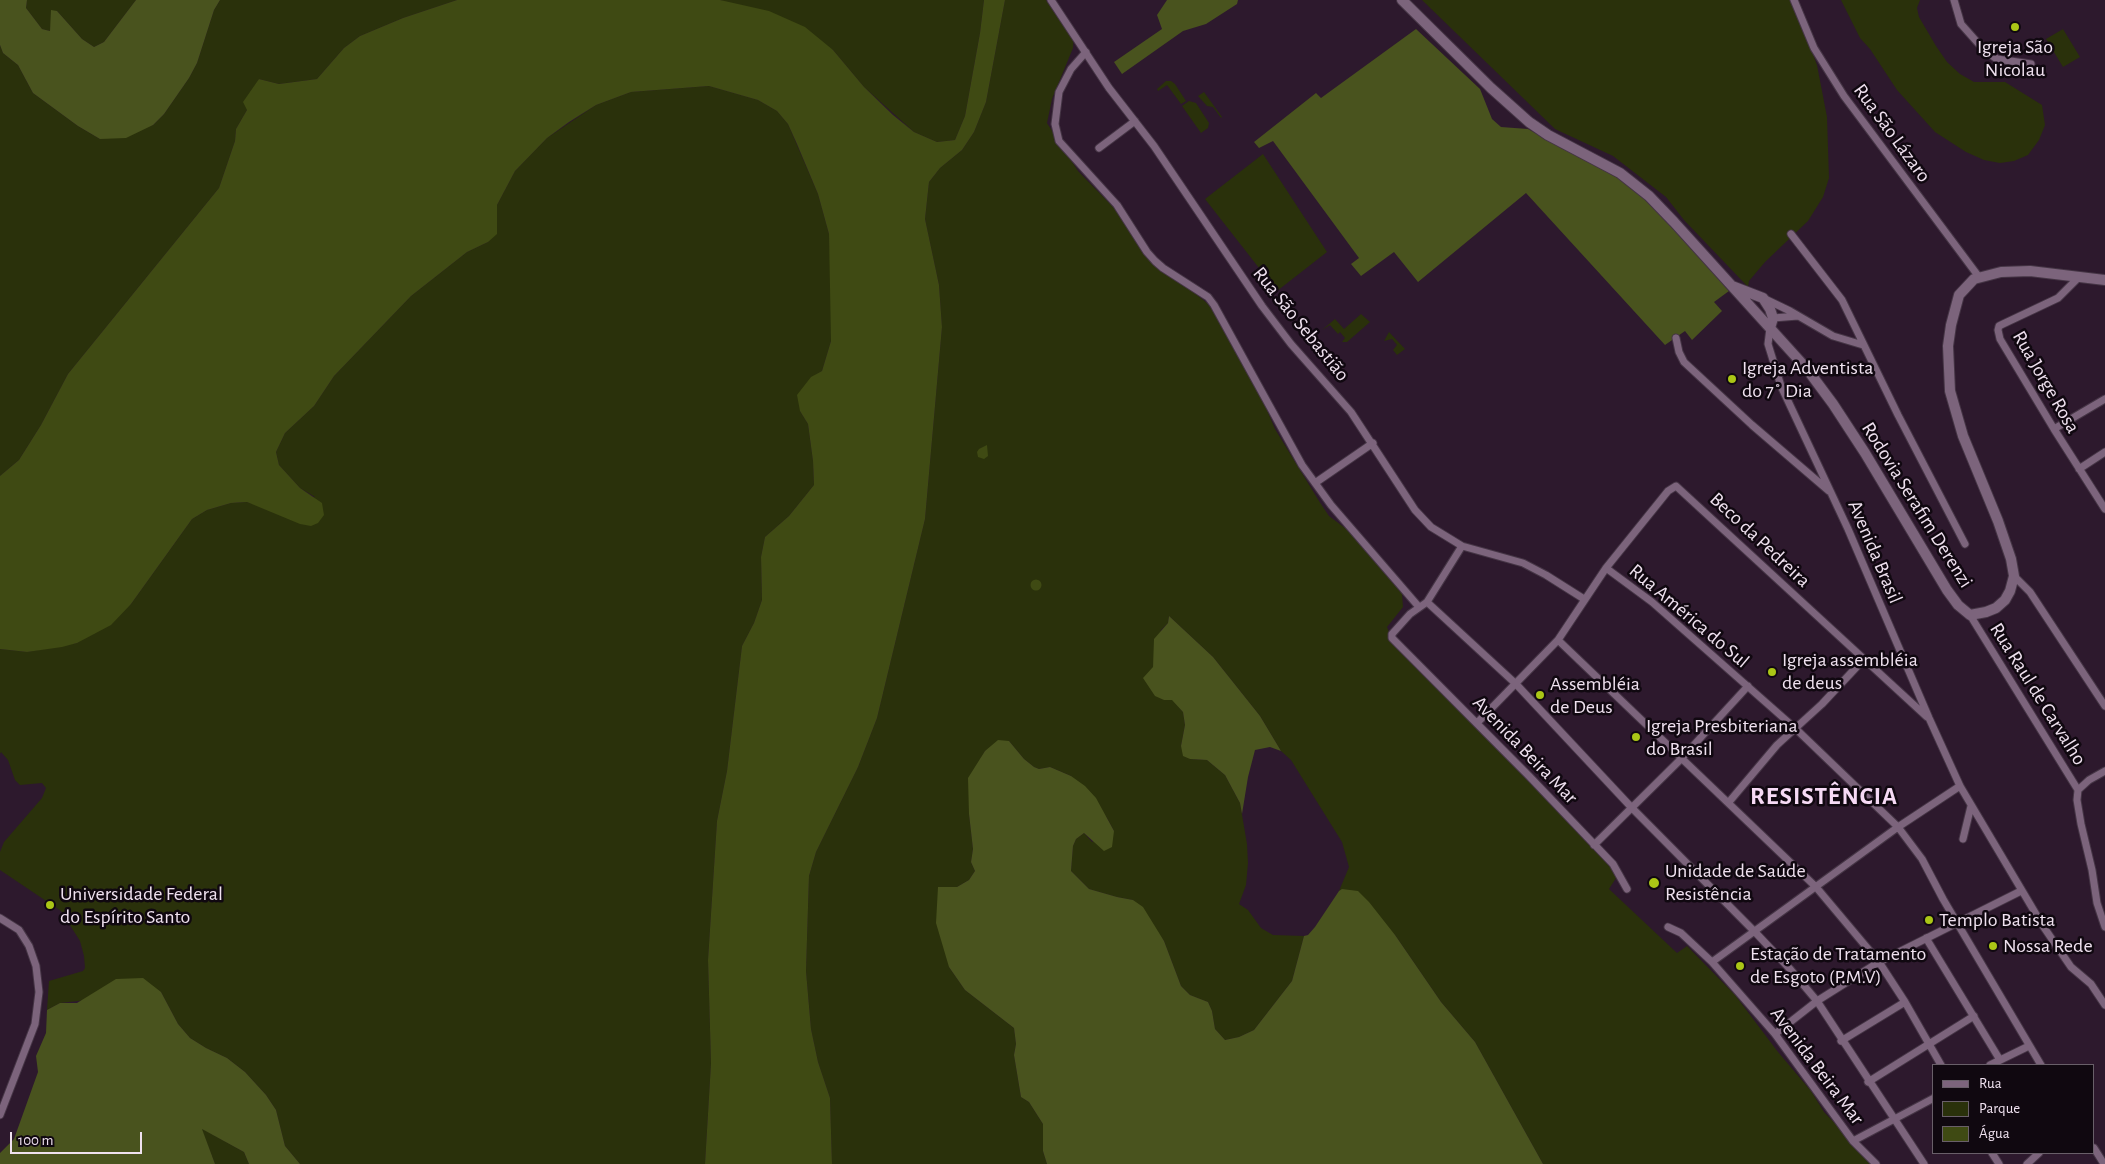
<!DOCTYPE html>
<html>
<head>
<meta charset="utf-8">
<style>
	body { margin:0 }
	#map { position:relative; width:2105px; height:1164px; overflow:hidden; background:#2d192d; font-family:"Alegreya Sans",sans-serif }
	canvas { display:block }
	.legend { position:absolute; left:1932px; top:1064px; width:162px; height:90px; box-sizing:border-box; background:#100810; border:1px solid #695f69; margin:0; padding:6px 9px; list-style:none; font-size:15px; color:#efe1ef }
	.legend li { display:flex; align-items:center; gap:10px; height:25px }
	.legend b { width:25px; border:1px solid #695f69 }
	.scale { position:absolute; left:10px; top:1132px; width:132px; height:22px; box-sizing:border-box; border:2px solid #efe1ef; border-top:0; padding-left:6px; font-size:15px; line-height:18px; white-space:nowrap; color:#efe1ef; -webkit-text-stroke:4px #100810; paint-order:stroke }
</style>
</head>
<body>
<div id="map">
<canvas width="2105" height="1164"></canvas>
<ul class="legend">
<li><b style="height:6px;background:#7c647c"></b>Rua</li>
<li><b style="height:14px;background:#2a310b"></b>Parque</li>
<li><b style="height:14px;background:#3f4a13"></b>Água</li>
</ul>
<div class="scale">100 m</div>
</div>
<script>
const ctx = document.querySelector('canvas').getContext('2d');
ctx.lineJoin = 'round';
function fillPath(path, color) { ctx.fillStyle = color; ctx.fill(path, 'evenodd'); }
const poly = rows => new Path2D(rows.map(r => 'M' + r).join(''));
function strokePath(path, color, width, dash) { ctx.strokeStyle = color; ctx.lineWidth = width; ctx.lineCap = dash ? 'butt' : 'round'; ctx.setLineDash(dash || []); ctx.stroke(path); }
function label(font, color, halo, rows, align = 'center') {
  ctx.font = font + ' "Alegreya Sans",sans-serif'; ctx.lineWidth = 5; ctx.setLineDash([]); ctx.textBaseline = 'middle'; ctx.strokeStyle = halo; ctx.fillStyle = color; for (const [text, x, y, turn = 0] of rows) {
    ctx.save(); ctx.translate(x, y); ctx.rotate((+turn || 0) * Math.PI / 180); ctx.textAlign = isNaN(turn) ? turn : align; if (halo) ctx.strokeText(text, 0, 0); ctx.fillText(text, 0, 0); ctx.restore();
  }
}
fillPath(poly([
	[27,0,136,0,104,42,94,47,82,39,57,11,52,19,50,31,42,29,26,8],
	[220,0,457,0,403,18,360,36,344,48,317,79,279,84,259,79,247,110,236,129,235,141,219,188,68,374,41,425,19,460,0,476,0,45,3,53,18,65,33,93,78,126,100,139,153,125,164,114,189,78,197,63,214,10],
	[720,0,984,0,980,33,965,116,955,140,937,142,914,132,864,87,833,50],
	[1005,0,1046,0,1058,18,1074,34,1073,48,1052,99,1047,123,1078,171,1117,211,1144,253,1207,303,1226,328,1253,377,1275,429,1319,501,1329,516,1353,534,1402,594,1403,607,1387,627,1393,641,1413,665,1448,695,1618,875,1609,889,1677,953,1687,946,1735,995,1778,1052,1811,1091,1824,1112,1874,1164,1543,1164,1475,1042,1441,1002,1395,935,1342,889,1339,891,1349,867,1342,842,1291,760,1281,751,1260,716,1213,657,1169,616,1168,623,1161,630,1153,667,1164,700,1172,699,1183,712,1185,725,1181,746,1190,759,1207,760,1225,775,1240,803,1247,844,1248,863,1246,885,1239,904,1248,910,1261,928,1273,935,1304,936,1292,981,1254,1030,1239,1037,1225,1040,1215,1029,1212,1011,1208,1002,1190,995,1181,986,1164,941,1133,900,1117,897,1089,889,1071,871,1073,846,1076,839,1084,833,1092,842,1114,831,1107,818,1071,776,1050,767,1039,769,1034,767,1024,759,1009,741,985,751,978,764,969,797,969,814,973,849,971,862,975,871,969,880,957,887,949,967,965,990,1014,1028,1016,1044,1014,1055,1021,1097,1029,1102,1043,1124,1043,1151,1047,1164,832,1164,830,1098,818,1062,811,1029,806,971,809,876,816,852,858,767,877,718,925,519,942,327,939,285,925,219,929,182,940,168,962,150,974,132,986,102],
	[1422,0,1793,0,1817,65,1827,117,1829,178,1823,197,1808,221,1765,262,1749,281,1748,287,1684,220,1666,197,1613,156,1555,129],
	[1841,0,1920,0,1917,8,1919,17,1936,46,1947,62,1960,74,1974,82,2005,82,2042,105,2045,125,2039,140,2028,155,2014,161,2000,163,1984,160,1966,152,1935,132,1897,90,1870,49,1860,38],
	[2063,29,2080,57,2063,67,2046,39],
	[1166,81,1171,81,1175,84,1186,101,1181,104,1167,85,1158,91,1157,89],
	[709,86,758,100,777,111,788,124,818,194,829,234,832,290,831,341,822,371,811,378,800,411,808,424,813,461,814,485,789,516,765,537,761,557,762,600,754,623,742,646,727,771,717,821,708,960,711,1063,705,1164,300,1164,285,1146,276,1110,266,1095,245,1072,227,1058,206,1048,190,1038,178,1024,161,992,60,1003,47,1010,49,981,83,971,85,968,84,956,80,941,61,911,0,870,0,852,4,842,42,798,46,788,42,783,20,785,15,780,8,760,1,752,0,754,0,649,27,652,77,643,131,604,192,519,207,510,231,503,247,502,267,508,315,497,300,488,279,465,276,452,285,433,314,406,334,376,411,296,467,252,488,242,497,214,497,205,515,171,547,138,596,105,631,92],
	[1204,92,1222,117,1221,118,1213,107,1207,106,1198,96],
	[1189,101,1196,103,1209,123,1208,128,1201,133,1182,106],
	[1263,154,1327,252,1277,291,1205,199],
	[1361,314,1370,322,1347,342,1342,342,1345,338,1340,332,1338,334,1330,325,1322,330,1335,319,1344,329],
	[1389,332,1405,349,1397,355,1393,350,1397,345,1392,339,1384,341],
	[201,1128,244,1152,249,1164,215,1164]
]), '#2a310b');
fillPath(poly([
	[0,0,27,0,26,8,42,29,50,31,51,10,57,11,82,39,94,47,104,42,136,0,220,0,214,10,197,63,189,78,164,114,153,125,126,138,100,139,78,126,33,93,18,65,3,53,0,45],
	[1167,0,1238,0,1237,4,1206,24,1183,31,1122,74,1114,62,1162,29,1157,15],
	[1416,29,1480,89,1492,119,1501,127,1528,129,1620,179,1651,203,1729,291,1714,302,1722,311,1692,340,1685,331,1665,345,1526,193,1418,282,1394,252,1361,276,1351,264,1359,258,1273,141,1259,148,1254,142,1316,93,1321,98],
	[1169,616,1213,657,1260,716,1281,751,1270,747,1255,750,1248,777,1242,814,1240,803,1225,775,1207,760,1190,759,1183,756,1181,746,1185,725,1183,712,1172,700,1164,700,1155,696,1143,678,1153,667,1154,639,1168,623],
	[998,740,1009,741,1024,759,1034,767,1039,769,1050,767,1071,776,1085,786,1096,798,1114,831,1112,847,1104,851,1084,833,1076,839,1073,846,1071,871,1089,889,1117,897,1133,900,1143,907,1164,941,1181,986,1190,995,1208,1002,1212,1011,1215,1029,1225,1040,1239,1037,1254,1030,1292,981,1304,936,1308,935,1315,927,1339,891,1342,889,1358,891,1369,902,1395,935,1441,1002,1475,1042,1543,1164,1047,1164,1043,1151,1043,1124,1029,1102,1021,1097,1014,1055,1016,1044,1014,1028,965,990,949,967,936,923,938,887,957,887,969,880,975,871,971,862,973,849,969,814,968,778,985,751],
	[143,978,161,992,178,1024,190,1038,206,1048,227,1058,245,1072,266,1095,276,1110,285,1146,300,1164,249,1164,244,1152,202,1129,215,1164,0,1164,0,1153,14,1139,38,1072,36,1056,46,1033,47,1010,60,1003,77,1003,116,979]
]), '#49531e');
fillPath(poly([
	[457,0,720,0,769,11,805,27,833,50,864,87,893,115,914,132,937,142,955,140,965,116,980,33,984,0,1005,0,986,102,974,132,962,150,940,168,929,182,925,219,939,285,942,327,925,519,877,718,858,767,816,852,809,876,806,971,811,1029,818,1062,830,1098,832,1164,705,1164,711,1063,708,960,717,821,727,771,742,646,754,623,762,600,761,557,765,537,789,516,814,485,813,461,808,424,800,411,797,395,811,377,822,371,831,341,829,234,818,194,797,144,788,124,777,111,758,100,709,86,631,92,596,105,569,122,547,138,515,171,497,205,497,234,488,242,467,252,411,296,334,376,314,406,285,433,276,452,279,465,300,488,322,503,324,515,318,523,311,526,300,524,247,502,231,503,207,510,192,519,131,604,111,625,77,643,62,647,27,652,0,649,0,476,19,460,41,425,68,374,219,188,235,141,236,129,247,110,243,102,259,79,279,84,317,79,344,48,360,36,403,18],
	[987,445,988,456,984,459,978,457,977,452,979,449],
	'1030.5 585a5.5 5.5 0 1 1 11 0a5.5 5.5 0 1 1-11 0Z'
]), '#3f4a13');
const street = poly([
	[1051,0,1109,88,1154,146,1262,306,1291,344,1351,412,1415,510,1431,527,1462,546,1523,563,1546,575,1584,599],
	[1794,0,1814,48,1844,96,1979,277],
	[1954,0,1961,24,1985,51,1997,59,2031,64],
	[1086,52,1071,69,1059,92,1055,124,1059,141,1117,205,1147,252,1155,261,1163,268,1208,297,1214,305,1302,465,1331,505,1419,607],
	[1099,148,1135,121],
	[1791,234,1842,300,1898,415,1965,544],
	[2079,277,2058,298,2003,324,1999,326,1998,330,2000,339,2054,429,2105,509],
	[1763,298,1790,311,1833,336,1863,345],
	[1773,318,1798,316],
	[1770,328,1768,344,1781,386,1848,529,1929,718,1960,786,2043,926,2071,967,2091,984,2105,1005],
	[1676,338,1679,352,1684,362,1752,425,1829,491],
	[2054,429,2105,399],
	[2079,469,2105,452],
	[1315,483,1373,443],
	[1462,546,1427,602,1410,614,1392,634,1392,638,1529,776,1613,864,1627,889],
	[1606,568,1652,602,1796,729,1898,827,1922,859,1943,899,2041,1065],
	[2014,576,2030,592,2105,706],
	[1427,602,1516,684,1632,808,1755,932,1790,969,1817,1001,1924,1164],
	[1970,615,2078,790],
	[1558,640,1816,887,1879,962,1905,1002,1941,1065],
	[1477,723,1558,640,1606,568,1668,491,1676,486,1927,717],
	[2078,790,2077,800,2081,824,2092,870,2097,903,2105,927],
	[2078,790,2089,780,2105,771],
	[1729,802,1777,745,1822,704,1864,659],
	[1963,839,1971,806],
	[1594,845,1681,759,1748,686],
	[0,918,19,930,29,946,36,966,39,992,35,1024,0,1115],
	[1668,927,1681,933,1712,962,1775,1034,1853,1141,1876,1164],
	[1926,938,2000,1060],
	[1712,962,1898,827,1960,786],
	[1775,1034,1817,1001,1879,962,2021,891],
	[1841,1041,1905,1002],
	[1990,1065,2029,1046],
	[1868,1082,1974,1016],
	[1853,1141,1934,1098],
	[2094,1148,2104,1164],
	[1992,1153,1999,1164],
	[2027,1164,2039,1153]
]);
const secondary = poly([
	[1402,0,1491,88,1529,122,1548,135,1620,173,1649,196,1674,222,1807,369,1833,404,1865,453,1947,590,1958,605,1970,615,1986,612,1996,608,2005,600,2010,591,2014,576,2011,559,1998,521,1963,436,1950,391,1948,346,1951,325,1959,295,1974,279,2001,272,2030,271,2105,280],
	[1732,286,1763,298,1770,309,1773,318,1770,328]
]);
strokePath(street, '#453545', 9);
strokePath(secondary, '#453545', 12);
strokePath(street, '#7c647c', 7);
strokePath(secondary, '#7c647c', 10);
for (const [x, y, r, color] of [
	[2015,27,5,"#abc616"],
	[1732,379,5,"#abc616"],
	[1772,672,5,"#abc616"],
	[1540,695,5,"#abc616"],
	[1636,737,5,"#abc616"],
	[1654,883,6,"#abc616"],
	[50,905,5,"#abc616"],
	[1929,920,5,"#abc616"],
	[1993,946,5,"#abc616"],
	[1740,966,5,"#abc616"]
]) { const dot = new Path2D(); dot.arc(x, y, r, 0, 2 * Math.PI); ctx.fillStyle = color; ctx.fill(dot); strokePath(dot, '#100810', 2); }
label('20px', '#efe1ef', '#100810', [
	["Igreja São",2015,47,"center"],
	["Nicolau",2015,70,"center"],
	["Igreja Adventista",1742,368],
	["do 7˚ Dia",1742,391],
	["Igreja assembléia",1782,660],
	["de deus",1782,683],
	["Assembléia",1550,684],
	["de Deus",1550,707],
	["Igreja Presbiteriana",1646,726],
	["do Brasil",1646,749],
	["Unidade de Saúde",1665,871],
	["Resistência",1665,894],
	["Universidade Federal",60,894],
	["do Espírito Santo",60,917],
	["Templo Batista",1939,920],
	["Nossa Rede",2003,946],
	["Estação de Tratamento",1750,954],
	["de Esgoto (P.M.V)",1750,977]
], 'left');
label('20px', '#efe1ef', '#100810', [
	["Rua São Lázaro",1892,133,54],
	["Rua São Sebastião",1301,324,51],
	["Rua Jorge Rosa",2046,382,60],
	["Rodovia Serafim Derenzi",1917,505,58],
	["Beco da Pedreira",1760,540,43],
	["Avenida Brasil",1875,552,67],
	["Rua América do Sul",1689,616,40],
	["Rua Raul de Carvalho",2038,694,58],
	["Avenida Beira Mar",1525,750,46],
	["Avenida Beira Mar",1817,1066,53]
]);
ctx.letterSpacing = '1px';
label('bold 25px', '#f6daf5', '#100810', [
	["RESISTÊNCIA",1824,796]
]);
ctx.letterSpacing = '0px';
</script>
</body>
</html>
